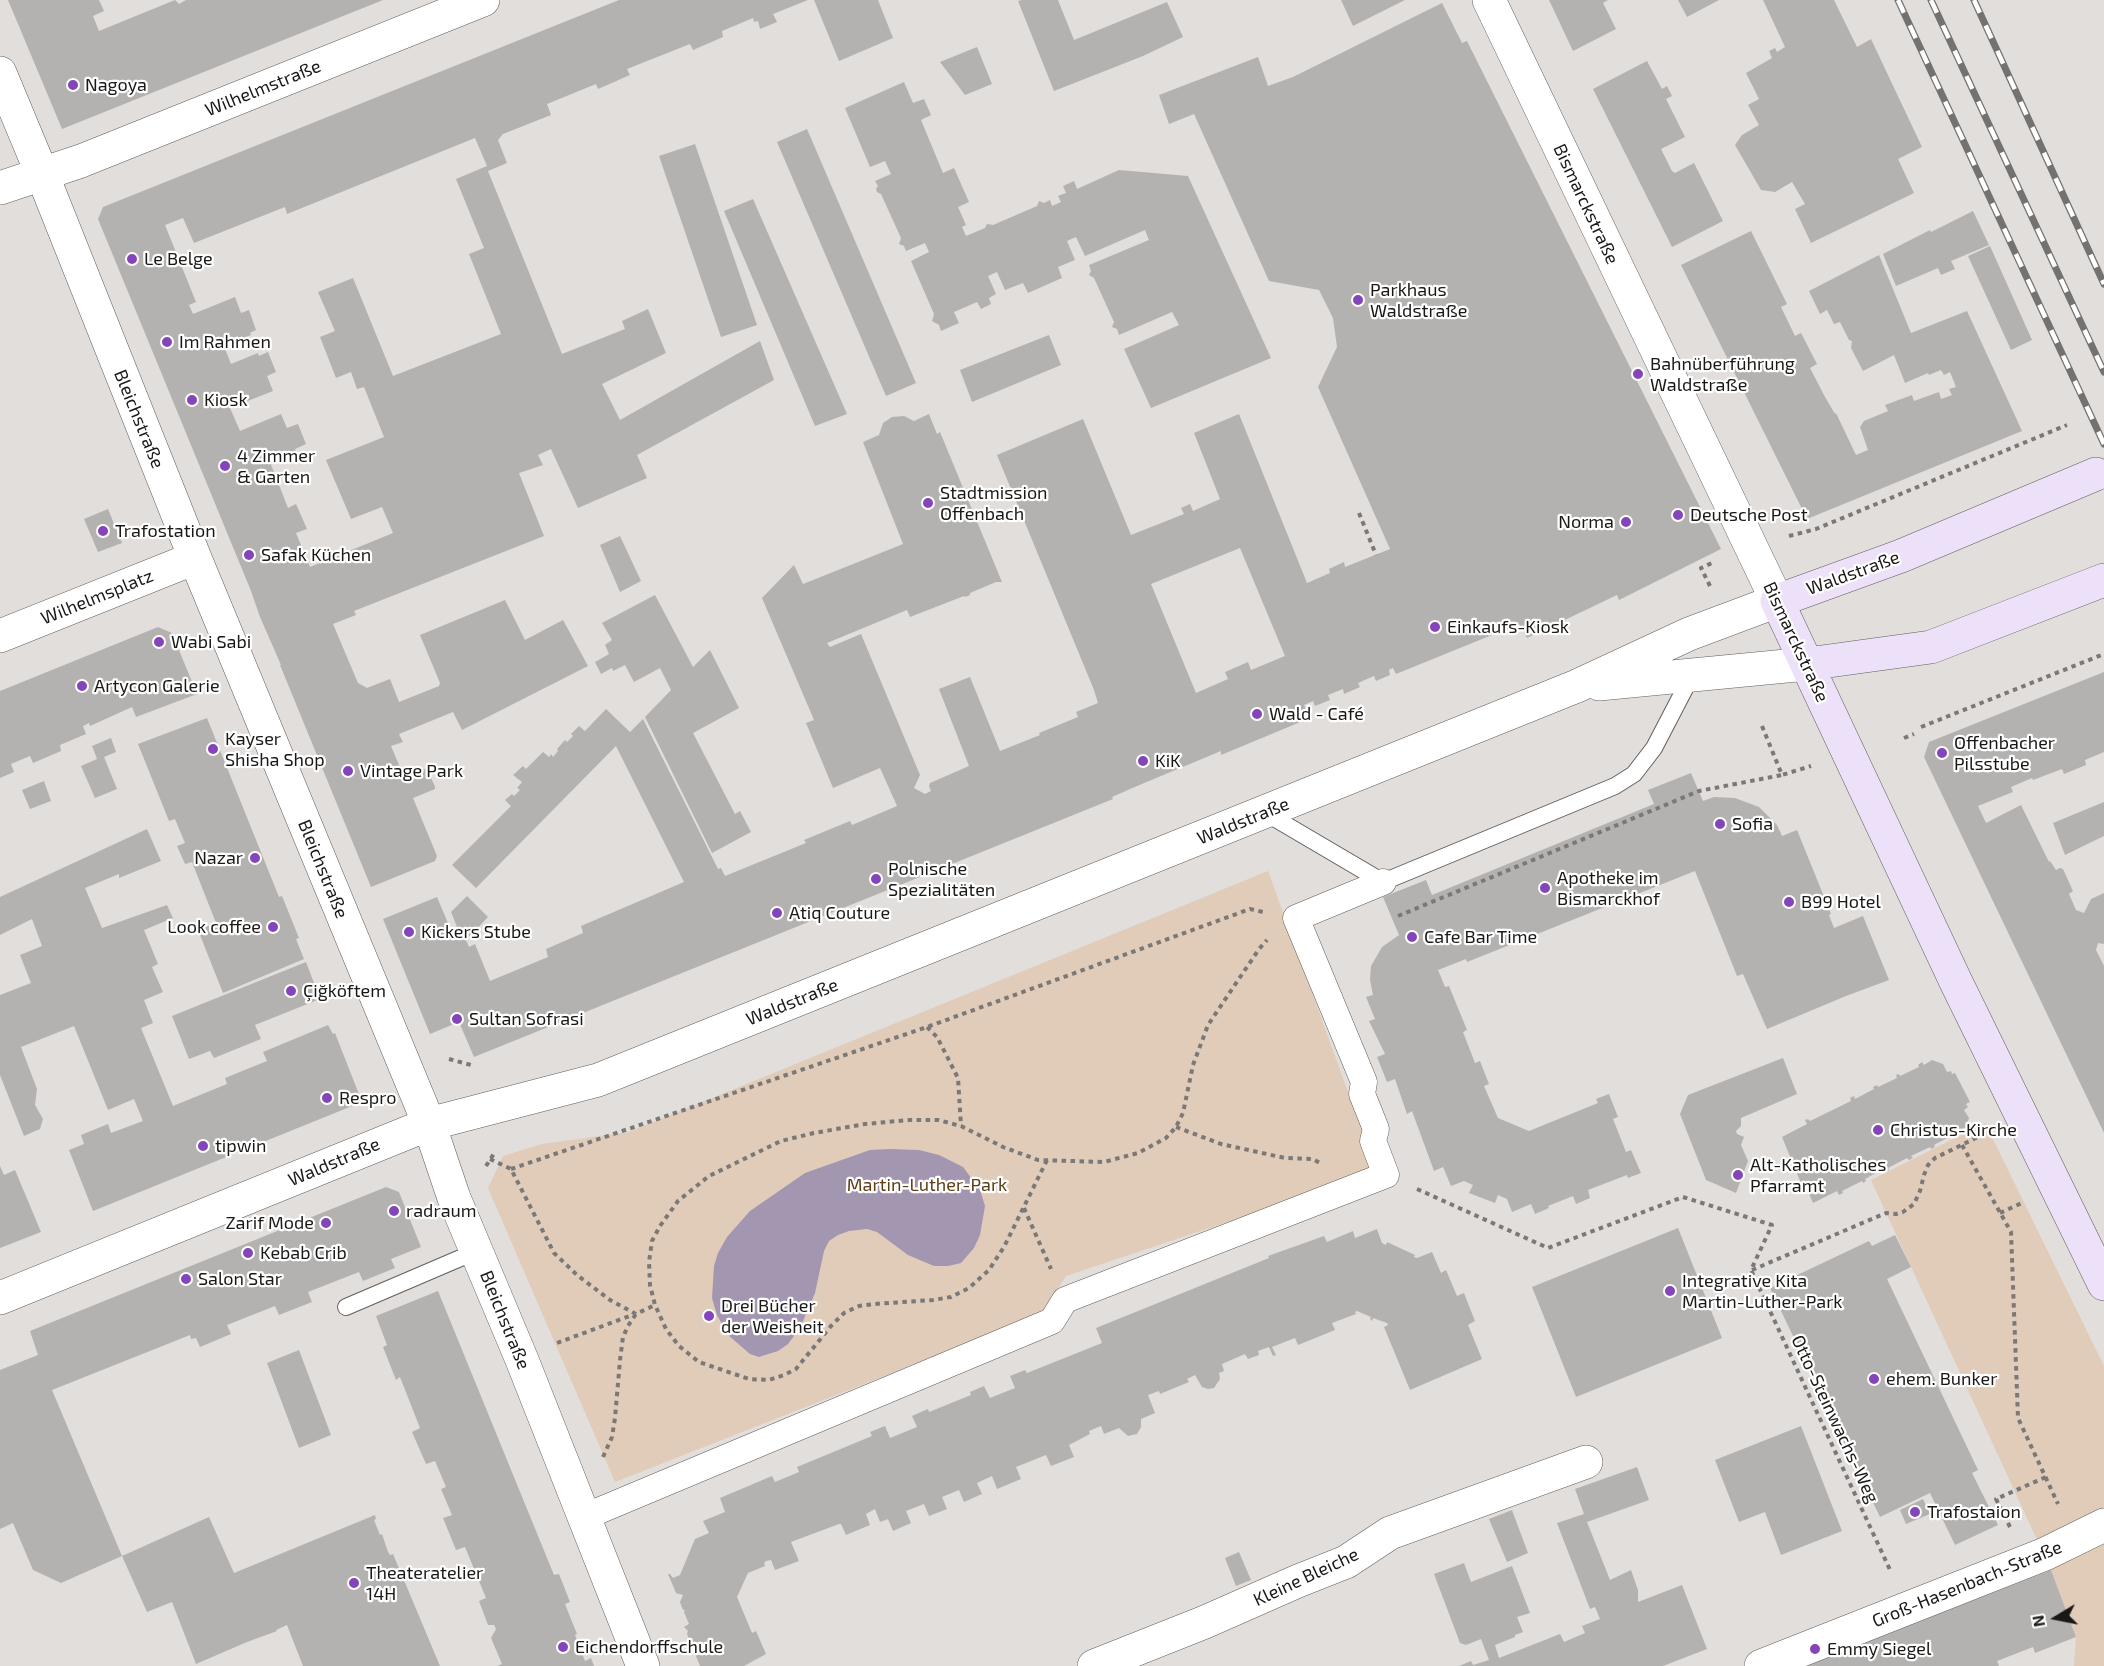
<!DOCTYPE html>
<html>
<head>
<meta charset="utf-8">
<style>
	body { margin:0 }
	#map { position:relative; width:2104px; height:1666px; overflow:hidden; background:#e1dedc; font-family:"Exo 2",sans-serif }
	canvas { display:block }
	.north { position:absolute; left:2026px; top:1588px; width:60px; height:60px; -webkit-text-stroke:4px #fff; paint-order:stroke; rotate:260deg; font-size:16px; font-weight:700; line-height:24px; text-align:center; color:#191817 }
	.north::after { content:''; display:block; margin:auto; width:21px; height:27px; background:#191817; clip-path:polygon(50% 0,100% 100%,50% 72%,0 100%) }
</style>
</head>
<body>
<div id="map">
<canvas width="2104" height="1666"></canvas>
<div class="north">N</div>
</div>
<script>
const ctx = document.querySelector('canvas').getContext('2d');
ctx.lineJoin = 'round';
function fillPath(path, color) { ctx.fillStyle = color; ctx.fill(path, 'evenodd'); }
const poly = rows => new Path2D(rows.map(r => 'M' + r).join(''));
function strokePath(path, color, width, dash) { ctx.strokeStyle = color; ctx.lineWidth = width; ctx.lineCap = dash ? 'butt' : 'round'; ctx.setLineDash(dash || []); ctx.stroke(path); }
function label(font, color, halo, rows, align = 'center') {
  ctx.font = font + ' "Exo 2",sans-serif'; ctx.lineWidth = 4.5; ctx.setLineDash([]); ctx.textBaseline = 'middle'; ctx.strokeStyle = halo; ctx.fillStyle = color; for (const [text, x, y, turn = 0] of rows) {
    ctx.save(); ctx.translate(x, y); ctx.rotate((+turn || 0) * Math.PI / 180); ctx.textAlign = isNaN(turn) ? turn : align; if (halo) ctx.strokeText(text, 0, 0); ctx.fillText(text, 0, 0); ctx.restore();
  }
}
fillPath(poly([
	[1268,871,1377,1172,1066,1276,1042,1314,615,1482,488,1188,503,1156,542,1144,629,1132],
	[1985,1123,2104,1366,2104,1666,2074,1666,2076,1637,2051,1570,1871,1180]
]), '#e0ccb8');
fillPath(poly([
	[890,1149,919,1150,939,1155,963,1167,980,1190,985,1206,980,1235,974,1248,961,1263,948,1266,934,1266,908,1255,877,1232,867,1229,849,1231,838,1235,829,1241,824,1251,815,1293,800,1328,788,1344,778,1351,759,1357,750,1354,728,1335,717,1315,712,1298,714,1266,718,1253,727,1237,750,1211,805,1173,870,1150]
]), '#a296b1');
fillPath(poly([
	[8,0,99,0,104,11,93,16,99,31,175,0,179,4,186,0,383,0,62,129],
	[619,0,808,0,773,14,777,22,760,29,758,21,754,22,753,18,722,31,723,37,693,50,690,44,627,69,630,75,598,89,596,84,547,104,551,115,503,134,498,140,507,163,488,171,562,354,625,329,622,321,648,309,666,353,602,384,620,420,760,341,774,380,637,455,647,478,578,508,551,449,538,455,543,465,519,473,544,536,354,611,356,615,333,624,358,683,367,688,390,679,399,702,439,686,440,683,420,635,505,600,525,640,563,620,588,666,462,730,453,712,399,734,403,742,391,746,404,777,427,768,435,787,435,789,413,798,437,856,435,861,371,887,280,665,281,665,260,617,251,591,98,219,103,207],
	[475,138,487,166,456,179,484,248,469,254,501,334,393,376,353,278,318,292,335,331,320,337,336,378,351,372,357,389,364,387,384,437,326,460,351,519,382,507,393,533,310,567,296,533,307,529,296,504,288,508,270,462,297,452,295,449,306,444,298,424,287,428,281,414,240,431,230,408,273,391,267,376,276,372,268,352,259,356,258,353,231,364,224,346,251,335,250,333,256,330,249,310,241,313,235,297,193,314,189,305,196,302,165,225,183,218,194,243,285,207,287,214],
	[814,0,878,0,893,38,839,61],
	[1022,0,1058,0,1074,40,1167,2,1183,37,1143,56,1054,91,1018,1],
	[1341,0,1405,0,1353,26],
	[1549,0,1608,0,1603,3,1616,29,1573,51],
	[1678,0,1719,0,1687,17],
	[1763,0,1834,0,1857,47,1871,39,1922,147,1898,159,1914,193,1811,243,1795,209,1805,204,1792,182,1775,192,1761,190,1735,145,1742,135,1759,125,1748,105,1759,99,1746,73,1772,58,1769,51,1775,48,1777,52,1785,47],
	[1442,3,1462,43,1467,41,1721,549,1619,600,1617,595,1527,638,1519,624,1396,674,1393,668,1389,670,1390,675,1376,681,1374,676,1358,683,1360,687,1344,694,1343,689,1328,695,1330,700,1315,706,1313,701,1304,705,1310,718,1221,755,1221,751,1137,786,1112,797,1113,799,474,1057,459,1022,430,1034,383,919,437,897,451,930,457,927,451,912,467,896,488,917,466,940,469,947,475,944,490,981,548,957,546,949,583,933,581,926,684,882,616,746,476,888,452,865,511,806,505,800,512,794,514,796,520,790,517,788,522,782,513,775,523,766,526,769,543,752,549,757,551,754,553,757,558,751,557,749,565,740,567,742,573,736,571,734,579,726,585,731,606,709,630,732,643,719,718,869,721,868,725,876,806,843,804,840,850,821,852,825,897,806,880,768,833,788,806,723,814,720,762,598,794,565,803,584,903,544,863,442,879,435,883,423,892,417,904,416,914,421,929,414,937,434,940,432,1002,582,996,582,970,593,970,595,965,597,964,596,910,617,907,610,827,643,830,647,861,634,920,775,914,788,925,794,931,791,929,786,930,783,969,766,939,689,970,677,1000,751,1040,735,1039,733,1078,717,1076,712,1098,703,1094,690,997,455,1083,419,1131,535,1184,514,1181,508,1190,504,1193,511,1220,499,1194,433,1239,414,1307,583,1330,573,1329,569,1344,562,1345,567,1390,549,1318,387,1337,347,1333,318,1319,290,1269,281,1194,114,1169,124,1159,95,1258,57,1268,86,1293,77],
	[1240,548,1285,656,1251,670,1248,662,1225,672,1228,679,1196,693,1151,584],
	[977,47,992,84,965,95,940,62],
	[1647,61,1662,89,1667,86,1672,96,1666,99,1685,137,1661,149,1672,171,1675,173,1694,163,1723,221,1672,247,1593,89],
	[904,82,913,103,924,99,931,115,921,120,943,173,954,168,969,202,958,207,966,225,962,227,966,236,985,228,987,224,993,225,1037,206,1039,201,1044,203,1050,200,1052,206,1061,202,1058,196,1066,193,1063,186,1074,181,1077,189,1119,170,1188,176,1271,358,1151,408,1124,349,1179,325,1172,312,1119,335,1117,329,1112,327,1114,322,1094,278,1089,275,1091,271,1089,265,1149,240,1145,230,1085,256,1076,237,1067,241,1075,260,1058,267,1062,278,1028,293,1023,283,1005,290,997,272,988,276,996,294,989,298,991,304,981,309,977,302,954,312,959,323,941,331,939,325,932,321,934,314,911,261,929,252,925,243,906,251,904,246,899,244,901,238,881,194,877,192,876,189,878,186,875,181,891,174,885,161,870,167,845,108],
	[807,129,916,383,886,396,777,142],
	[695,144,757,325,721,337,659,156],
	[753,199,847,414,815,426,724,211],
	[1973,211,1989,245,1951,261,1955,269,1941,275,1938,268,1896,286,1883,254,1930,230,1931,232],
	[1751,231,1787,304,1781,307,1795,336,1801,333,1817,364,1810,368,1825,397,1835,414,1836,413,1856,455,1868,450,1860,427,1864,421,1888,411,1885,405,1912,395,1914,401,1939,392,1941,399,1952,395,1949,389,1956,387,1950,372,1944,375,1941,370,1929,375,1928,373,1905,383,1894,355,1863,371,1851,348,1852,341,1849,340,1840,322,1834,324,1827,310,1820,314,1809,291,1879,255,1911,333,1967,311,2022,431,1807,519,1681,265],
	[1990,246,2032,340,2011,350,1968,256],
	[1049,335,1061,365,972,402,960,370],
	[108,509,122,543,98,552,84,519],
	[620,536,641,581,620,592,600,545],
	[655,595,693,667,710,650,739,708,693,733,735,814,740,811,751,832,712,853,645,717,671,690,660,668,634,682,625,665,613,671,612,668,601,674,595,662,609,654,605,645,612,640,602,623],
	[158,627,172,633,197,694,136,717,132,707,90,726,89,723,83,726,86,734,60,745,61,751,33,763,30,756,11,764,14,772,0,778,0,691],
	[2104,672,2104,752,2085,760,2086,765,2064,774,2062,769,2033,780,2032,778,2011,787,2013,792,1978,806,1986,823,2021,805,2049,862,2050,861,2056,870,2060,868,2063,869,2073,891,2069,894,2076,910,2084,913,2091,899,2104,893,2104,944,2098,943,2096,950,2104,966,2104,1133,1924,757,1929,742],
	[207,718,279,897,282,896,299,938,296,939,304,959,223,993,198,930,216,923,192,862,185,864,177,846,185,843,175,819,169,821,138,744],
	[111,738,116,752,104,757,117,789,95,798,81,766,97,759,92,746],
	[1691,773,1703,801,1714,797,1735,798,1759,807,1777,825,1782,836,1797,830,1831,914,1829,915,1834,928,1863,916,1889,980,1846,996,1767,1029,1743,974,1737,976,1695,871,1467,962,1466,959,1438,970,1445,987,1449,986,1467,1030,1463,1032,1475,1063,1480,1061,1489,1084,1484,1086,1498,1118,1529,1131,1598,1103,1596,1099,1609,1094,1618,1117,1613,1119,1626,1152,1631,1150,1641,1173,1628,1178,1627,1175,1588,1190,1590,1198,1576,1204,1573,1196,1548,1206,1549,1208,1535,1214,1531,1204,1512,1212,1507,1199,1498,1195,1495,1203,1469,1193,1473,1185,1464,1181,1451,1186,1443,1167,1434,1171,1412,1111,1407,1114,1395,1079,1387,1082,1377,1057,1385,1054,1369,1021,1375,1019,1366,997,1373,995,1370,980,1371,966,1382,947,1399,935,1383,897,1426,880,1432,895,1654,804,1648,790],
	[44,781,51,801,30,809,22,790],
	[2104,802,2104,836,2065,855,2053,823],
	[147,829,161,861,119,878,119,874,85,888,102,928,167,905,173,918,144,930,158,964,152,967,163,992,144,1000,153,1023,141,1028,173,1106,227,1084,225,1078,267,1061,263,1052,328,1025,333,1034,335,1033,362,1102,93,1211,69,1150,84,1144,81,1135,108,1124,111,1133,143,1121,134,1099,108,1110,74,1026,21,1047,37,1089,35,1105,43,1119,40,1129,24,1136,0,1075,0,995,31,983,20,955,42,946,32,919,0,935,0,897],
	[306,962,320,999,255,1025,261,1039,214,1058,210,1051,189,1059,172,1016],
	[1783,1058,1797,1094,1741,1118,1741,1126,1736,1131,1737,1134,1744,1137,1741,1145,1748,1161,1736,1193,1706,1180,1680,1114,1688,1095],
	[1932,1060,1943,1064,1947,1072,1951,1071,1952,1074,1955,1073,1970,1102,1966,1104,1968,1107,1964,1110,1969,1118,1966,1127,1956,1133,1957,1136,1954,1137,1953,1135,1934,1145,1935,1147,1931,1149,1930,1147,1911,1156,1913,1158,1909,1160,1907,1158,1888,1168,1889,1170,1885,1172,1883,1169,1865,1179,1866,1181,1863,1183,1862,1181,1842,1191,1843,1193,1839,1195,1837,1191,1813,1203,1806,1187,1803,1188,1782,1137,1807,1124,1805,1120,1808,1119,1810,1121,1851,1101,1850,1098,1854,1096,1855,1099,1874,1089,1873,1087,1877,1085,1878,1087,1897,1078,1896,1075,1899,1074,1900,1076,1919,1067,1918,1065,1922,1062,1924,1065],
	[0,1166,4,1175,15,1170,41,1232,0,1248],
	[386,1187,399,1192,421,1247,391,1259,395,1268,363,1281,359,1272,308,1292,312,1302,279,1315,275,1306,227,1325,231,1334,200,1347,196,1338,191,1339,190,1335,52,1390,122,1556,61,1583,33,1570,13,1523,0,1529,0,1370,38,1355,30,1331],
	[1678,1228,1722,1338,1576,1397,1532,1287],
	[1377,1229,1382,1243,1386,1245,1387,1242,1415,1255,1414,1257,1417,1258,1432,1252,1441,1273,1446,1270,1457,1296,1464,1293,1475,1321,1468,1325,1482,1359,1410,1390,1384,1327,1388,1325,1387,1323,1373,1318,1372,1321,1370,1319,1371,1317,1357,1311,1355,1312,1356,1314,1332,1323,1335,1330,1298,1345,1295,1338,1272,1347,1276,1355,1273,1356,1269,1347,1258,1351,1259,1355,1248,1359,1245,1354,1222,1364,1224,1371,1219,1373,1220,1379,1214,1388,1208,1389,1202,1387,1195,1375,1187,1379,1189,1382,1160,1394,1159,1391,1148,1395,1155,1413,1141,1419,1141,1427,1137,1434,1128,1436,1119,1428,1104,1434,1101,1426,1089,1431,1090,1434,1069,1445,1074,1457,1051,1466,1046,1455,1016,1467,1021,1479,997,1489,992,1476,977,1483,982,1494,964,1502,959,1490,942,1497,947,1509,929,1516,924,1504,906,1511,911,1523,893,1531,888,1519,880,1522,875,1509,866,1514,870,1525,846,1535,841,1524,839,1524,791,1542,799,1561,775,1570,771,1560,766,1561,764,1563,765,1566,748,1573,737,1597,752,1633,756,1631,766,1654,744,1666,700,1666,687,1634,688,1631,684,1627,689,1624,684,1612,685,1610,683,1610,680,1602,683,1595,676,1593,668,1574,670,1574,673,1578,680,1575,695,1539,709,1533,703,1521,725,1512,720,1498,772,1476,775,1482,799,1472,797,1467,872,1436,870,1432,885,1426,890,1438,917,1427,912,1416,928,1409,929,1412,971,1395,970,1392,984,1386,990,1398,1015,1388,1010,1376,1025,1370,1027,1373,1102,1343,1096,1328,1269,1258,1268,1256,1324,1236,1327,1242,1353,1231,1355,1238],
	[1895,1235,1911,1267,1887,1279,1978,1470,1972,1473,1998,1525,1955,1545,1930,1493,1880,1517,1770,1288,1869,1241,1872,1246],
	[438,1291,554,1575,559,1574,570,1602,565,1604,577,1634,575,1635,585,1661,591,1658,594,1666,497,1666,502,1664,491,1638,496,1629,494,1625,488,1625,479,1601,486,1598,465,1547,456,1550,443,1518,452,1515,441,1489,446,1487,435,1461,426,1464,412,1432,420,1428,400,1377,396,1380,383,1347,387,1345,376,1316],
	[299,1350,331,1435,299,1448,267,1363],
	[1801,1426,1842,1531,1781,1555,1765,1512,1739,1522,1715,1460],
	[1637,1467,1649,1500,1587,1522,1610,1580,1631,1570,1638,1590,1638,1602,1682,1585,1707,1649,1663,1666,1459,1666,1471,1661,1473,1665,1489,1660,1481,1639,1466,1645,1460,1643,1434,1574,1464,1563,1471,1582,1512,1566,1530,1613,1517,1617,1523,1632,1515,1635,1515,1637,1495,1645,1499,1658,1560,1634,1564,1642,1585,1633,1582,1626,1600,1619,1595,1607,1590,1609,1557,1523,1584,1514,1575,1489],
	[1923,1499,1930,1514,1906,1524,1900,1510],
	[1512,1510,1528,1553,1507,1562,1489,1519],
	[375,1515,376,1519,374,1520,380,1535,382,1534,388,1552,390,1555,393,1554,440,1666,303,1666,287,1625,276,1630,277,1631,247,1642,196,1664,172,1602,147,1612,122,1556,209,1517,234,1573],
	[1239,1552,1251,1580,1236,1586,1225,1558],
	[2051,1570,2076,1637,2035,1653,2033,1647,1997,1661,1999,1666,1804,1666]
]), '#b4b2b0');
const service = poly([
	[1264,812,1383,882,1615,786,1634,774,1654,748,1692,675],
	[346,1307,477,1251]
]);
const pedestrian = poly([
	[584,1517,1052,1321,1065,1300,1386,1175,1373,1141,1376,1129,1362,1094,1364,1082,1296,918,1383,882]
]);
const minor = poly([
	[1489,0,1777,601],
	[0,73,42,174,195,558,429,1124,454,1198,522,1360,643,1666],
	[0,188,81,161,483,0],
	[0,636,195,558],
	[1094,1666,1205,1622,1298,1581,1346,1562,1390,1533,1586,1462],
	[1761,1666,2045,1554,2104,1525]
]);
const tertiary = poly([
	[1599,684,1807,664],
	[0,1298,429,1124,598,1080,1577,686,1689,634,1777,601]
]);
const secondary = poly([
	[2096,474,1901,556,1777,601,1956,982,2104,1284],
	[1807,664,1931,647,2104,580]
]);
strokePath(service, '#615e5c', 18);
strokePath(pedestrian, '#615e5c', 27);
strokePath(minor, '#615e5c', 34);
strokePath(tertiary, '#615e5c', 34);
strokePath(secondary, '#615e5c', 34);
strokePath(poly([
	[1359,513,1376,555],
	[1789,536,1816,529,2067,425],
	[1710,586,1701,568,1714,562],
	[1762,726,1782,775,1811,766],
	[1921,727,2104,654],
	[1904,738,1914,734],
	[1398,916,1699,791,1782,775],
	[927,1027,937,1037,958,1078,961,1126],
	[449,1059,471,1065],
	[1176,1127,1221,1144,1285,1158,1313,1159,1320,1163],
	[1962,1145,2011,1232,2018,1418,2058,1504],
	[490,1159,511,1169,554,1253,577,1275,610,1300,636,1314,655,1305],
	[1047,1160,1004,1247,989,1270,969,1288,951,1297,933,1300,874,1304,859,1306,844,1313,831,1326,796,1369,784,1375,769,1380,749,1379,699,1362,679,1346,666,1329,655,1305,650,1285,649,1262,652,1241,660,1226,678,1201,709,1176,781,1141,814,1133,865,1124,909,1120,938,1120,961,1126,1003,1147,1038,1160,1104,1162,1138,1153,1166,1138,1176,1127,1183,1113,1193,1065,1208,1025,1259,949,1267,940],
	[486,1166,495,1152],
	[511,1169,927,1027,1250,909,1263,912],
	[1417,1189,1548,1248,1683,1197,1772,1225,1751,1270,1891,1572],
	[1024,1208,1051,1269],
	[2000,1213,2022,1203],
	[1752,1270,1886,1213,1896,1214,1903,1212,1914,1204,1920,1191,1924,1175,1928,1165,1935,1158,1988,1132],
	[557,1343,635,1314],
	[603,1457,612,1437,615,1418,620,1360,623,1337,628,1326,636,1314],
	[2010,1527,1996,1499,2046,1477]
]), '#7b7977', 4, [4.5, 4.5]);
strokePath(service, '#fff', 16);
strokePath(pedestrian, '#fff', 26);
strokePath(minor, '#fff', 33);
strokePath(tertiary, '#fff', 33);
strokePath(secondary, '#ece1f9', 33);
const rail = poly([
	[1898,0,2104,444],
	[1931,0,2104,372],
	[1974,0,2104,284]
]);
strokePath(rail, '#747270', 7);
strokePath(rail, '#fff', 4.5, [14]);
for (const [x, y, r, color] of [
	[73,85,6,"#8545ba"],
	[132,259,6,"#8545ba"],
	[1358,300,6,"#8545ba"],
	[167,342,6,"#8545ba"],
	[1638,374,6,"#8545ba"],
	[192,400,6,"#8545ba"],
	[225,466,6,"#8545ba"],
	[928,503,6,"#8545ba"],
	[1678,515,6,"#8545ba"],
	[1626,522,6,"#8545ba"],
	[103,531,6,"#8545ba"],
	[249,555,6,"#8545ba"],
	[1435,627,6,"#8545ba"],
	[159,642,6,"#8545ba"],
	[82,686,6,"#8545ba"],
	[1257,714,6,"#8545ba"],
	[213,749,6,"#8545ba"],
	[1942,753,6,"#8545ba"],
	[1143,761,6,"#8545ba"],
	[348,771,6,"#8545ba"],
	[1720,824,6,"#8545ba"],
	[255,858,6,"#8545ba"],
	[876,879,6,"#8545ba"],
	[1545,888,6,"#8545ba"],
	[1789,902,6,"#8545ba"],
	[777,913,6,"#8545ba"],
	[273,927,6,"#8545ba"],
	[409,932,6,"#8545ba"],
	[1412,937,6,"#8545ba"],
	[291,991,6,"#8545ba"],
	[457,1019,6,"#8545ba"],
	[327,1098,6,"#8545ba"],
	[1878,1130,6,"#8545ba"],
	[203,1146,6,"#8545ba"],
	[1738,1175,6,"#8545ba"],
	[394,1211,6,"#8545ba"],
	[326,1223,6,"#8545ba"],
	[248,1253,6,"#8545ba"],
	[186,1279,6,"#8545ba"],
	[1670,1291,6,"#8545ba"],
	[709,1316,6,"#8545ba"],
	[1874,1379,6,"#8545ba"],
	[1915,1512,6,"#8545ba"],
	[354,1583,6,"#8545ba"],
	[563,1647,6,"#8545ba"],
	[1815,1649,6,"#8545ba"]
]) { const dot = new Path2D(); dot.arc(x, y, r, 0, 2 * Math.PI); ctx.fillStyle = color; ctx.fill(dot); strokePath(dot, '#fff', 2); }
label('18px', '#191817', '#fff', [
	["Nagoya",85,85],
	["Le Belge",144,259],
	["Parkhaus",1370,290],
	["Waldstraße",1370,311],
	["Im Rahmen",179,342],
	["Bahnüberführung",1650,364],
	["Waldstraße",1650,385],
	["Kiosk",204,400],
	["4 Zimmer",237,456],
	["& Garten",237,477],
	["Stadtmission",940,493],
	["Offenbach",940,514],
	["Deutsche Post",1690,515],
	["Norma",1614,522,"right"],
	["Trafostation",115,531],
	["Safak Küchen",261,555],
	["Einkaufs-Kiosk",1447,627],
	["Wabi Sabi",171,642],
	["Artycon Galerie",94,686],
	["Wald - Café",1269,714],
	["Kayser",225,739],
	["Shisha Shop",225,760],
	["Offenbacher",1954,743],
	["Pilsstube",1954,764],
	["KiK",1155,761],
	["Vintage Park",360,771],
	["Sofia",1732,824],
	["Nazar",243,858,"right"],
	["Polnische",888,869],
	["Spezialitäten",888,890],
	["Apotheke im",1557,878],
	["Bismarckhof",1557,899],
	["B99 Hotel",1801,902],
	["Atiq Couture",789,913],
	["Look coffee",261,927,"right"],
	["Kickers Stube",421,932],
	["Cafe Bar Time",1424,937],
	["Çiğköftem",303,991],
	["Sultan Sofrasi",469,1019],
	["Respro",339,1098],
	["Christus-Kirche",1890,1130],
	["tipwin",215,1146],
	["Alt-Katholisches",1750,1165],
	["Pfarramt",1750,1186],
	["radraum",406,1211],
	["Zarif Mode",314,1223,"right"],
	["Kebab Crib",260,1253],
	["Salon Star",198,1279],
	["Integrative Kita",1682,1281],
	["Martin-Luther-Park",1682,1302],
	["Drei Bücher",721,1306],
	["der Weisheit",721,1327],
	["ehem. Bunker",1886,1379],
	["Trafostaion",1927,1512],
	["Theateratelier",366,1573],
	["14H",366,1594],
	["Eichendorffschule",575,1647],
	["Emmy Siegel",1827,1649]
], 'left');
label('18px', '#191817', '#fff', [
	["Wilhelmstraße",263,88,-22],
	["Bismarckstraße",1586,204,65],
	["Bleichstraße",139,419,68],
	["Waldstraße",1853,573,-20],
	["Wilhelmsplatz",97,597,-22],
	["Bismarckstraße",1796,642,65],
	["Waldstraße",1243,821,-22],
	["Bleichstraße",323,869,68],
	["Waldstraße",792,1002,-22],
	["Waldstraße",334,1162,-23],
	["Bleichstraße",505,1320,68],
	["Otto-Steinwachs-Weg",1835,1419,65],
	["Kleine Bleiche",1306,1577,-25],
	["Groß-Hasenbach-Straße",1967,1584,-22]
]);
label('18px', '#5e3c15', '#fff', [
	["Martin-Luther-Park",927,1185]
]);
</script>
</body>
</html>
